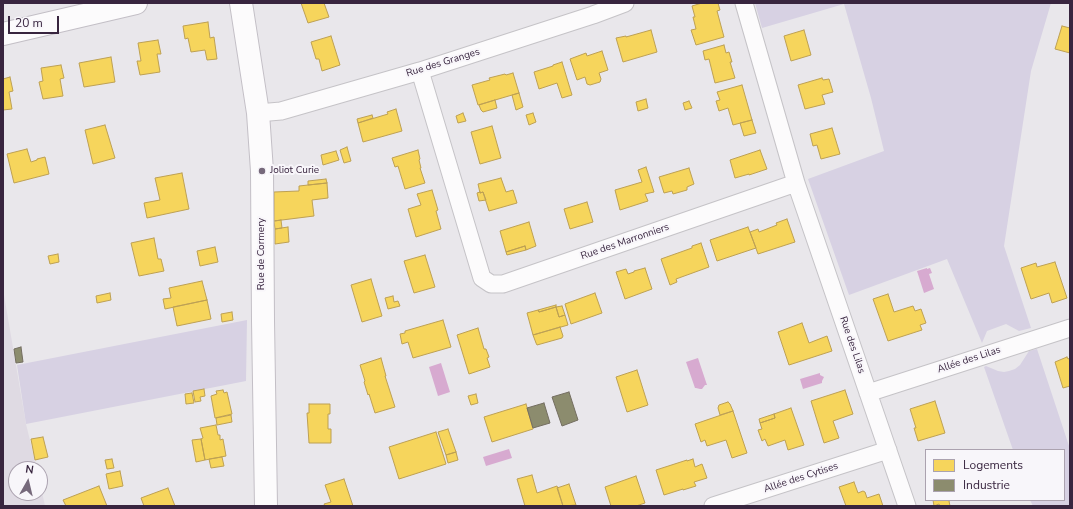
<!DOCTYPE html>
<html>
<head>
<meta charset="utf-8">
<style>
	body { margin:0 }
	#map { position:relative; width:1073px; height:509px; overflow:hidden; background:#e9e7eb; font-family:"Nunito Sans",sans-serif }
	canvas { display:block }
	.frame { position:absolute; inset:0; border:4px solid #38253f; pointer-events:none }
	.legend { position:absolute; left:925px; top:449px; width:140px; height:52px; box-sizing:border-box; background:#f8f6fa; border:1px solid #aba2af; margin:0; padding:5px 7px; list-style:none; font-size:12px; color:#38253f }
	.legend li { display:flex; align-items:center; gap:8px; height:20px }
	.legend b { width:20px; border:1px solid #aba2af }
	.north { position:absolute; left:8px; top:461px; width:40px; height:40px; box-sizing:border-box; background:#f8f6fa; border:1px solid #aba2af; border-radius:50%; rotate:8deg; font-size:11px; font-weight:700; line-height:16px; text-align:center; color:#38253f }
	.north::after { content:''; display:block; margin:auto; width:14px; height:18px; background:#76697b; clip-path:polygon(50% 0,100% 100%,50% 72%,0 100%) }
	.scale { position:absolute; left:8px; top:16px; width:51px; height:18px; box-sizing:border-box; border:2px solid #38253f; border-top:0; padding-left:5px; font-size:12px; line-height:14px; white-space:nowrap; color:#38253f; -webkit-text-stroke:3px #f8f6fa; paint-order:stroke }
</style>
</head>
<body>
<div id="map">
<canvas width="1073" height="509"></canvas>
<div class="frame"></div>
<ul class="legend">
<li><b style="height:11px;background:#f6d55c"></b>Logements</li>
<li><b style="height:11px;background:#8c8c6e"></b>Industrie</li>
</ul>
<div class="north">N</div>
<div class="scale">20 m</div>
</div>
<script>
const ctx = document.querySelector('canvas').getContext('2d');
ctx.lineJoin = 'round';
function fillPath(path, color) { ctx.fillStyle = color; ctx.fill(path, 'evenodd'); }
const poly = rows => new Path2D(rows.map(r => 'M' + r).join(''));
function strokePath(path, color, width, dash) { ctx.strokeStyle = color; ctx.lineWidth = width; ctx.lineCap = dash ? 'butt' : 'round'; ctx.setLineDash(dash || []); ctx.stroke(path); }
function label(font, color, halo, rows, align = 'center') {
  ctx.font = font + ' "Nunito Sans",sans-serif'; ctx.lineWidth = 4; ctx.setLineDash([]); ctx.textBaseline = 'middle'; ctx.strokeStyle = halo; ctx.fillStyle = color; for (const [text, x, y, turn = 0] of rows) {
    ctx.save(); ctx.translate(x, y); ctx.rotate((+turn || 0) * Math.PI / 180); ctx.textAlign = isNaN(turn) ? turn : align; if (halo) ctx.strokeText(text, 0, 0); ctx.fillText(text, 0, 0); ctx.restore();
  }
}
fillPath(poly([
	[3,289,26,424,37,469,16,469,16,493,40,493,40,483,45,506,3,506]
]), '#dfdae3');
fillPath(poly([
	[755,3,1051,3,1031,71,1004,246,1031,328,1019,331,1006,324,987,331,982,343,947,259,849,295,808,179,884,151,871,98,844,4,762,28],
	[247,320,246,381,26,424,17,365],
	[1037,349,1070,449,1070,506,1033,506,1030,500,1064,500,1064,450,1013,450,984,367,986,366,998,371,1004,372,1009,371,1015,369,1020,365,1029,351]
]), '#d7d1e3');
fillPath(poly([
	[927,268,927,269,930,268,932,273,929,274,934,289,924,293,917,271],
	[698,358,707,385,705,385,702,389,700,389,696,388,695,388,686,362],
	[441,363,450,392,438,396,429,367],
	[820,373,820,375,824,377,822,381,822,383,803,389,800,379],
	[509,449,512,458,486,466,483,457]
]), '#d7aad0');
const homes = poly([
	[301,3,324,3,329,17,308,23,301,3],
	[702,3,718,3,720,10,717,11,724,37,696,45,691,30,696,29,693,17,695,17,692,6,702,3],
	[208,22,210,38,214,37,217,59,207,60,205,50,191,52,188,38,185,39,183,26,208,22],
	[1062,26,1070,28,1070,53,1055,49,1062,26],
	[651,30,657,52,623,62,616,38,626,36,626,37,651,30],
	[804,30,811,55,791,61,784,36,804,30],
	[331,36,340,65,322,71,319,59,316,59,311,42,331,36],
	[158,40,161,54,157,54,160,72,140,75,137,61,141,61,138,43,158,40],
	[724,45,726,53,729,52,732,62,730,62,735,78,715,83,709,59,705,60,703,51,724,45],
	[602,51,608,70,599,73,601,79,600,82,590,85,587,84,585,77,577,80,570,59,586,53,587,56,602,51],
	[111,57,115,82,84,87,79,63,111,57],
	[562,62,572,95,562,98,557,83,539,89,534,72,553,66,553,65,562,62],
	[61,65,64,78,60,79,63,96,43,99,39,82,43,81,41,68,61,65],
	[513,73,519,93,478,105,472,85,490,80,489,78,505,74,506,75,513,73],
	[10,77,13,91,9,92,12,109,3,110,3,79,10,77],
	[822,78,823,80,829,79,833,92,822,95,825,104,805,109,798,85,822,78],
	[742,85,752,120,733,125,728,108,719,111,716,101,720,100,717,92,742,85],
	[519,93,523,107,516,110,512,95,519,93],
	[646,99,648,108,638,111,636,102,646,99],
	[495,100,497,108,483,112,481,110,479,105,495,100],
	[689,101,692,108,685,110,683,103,689,101],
	[396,109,402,131,363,142,358,123,388,114,387,112,396,109],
	[463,113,466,121,458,123,456,116,463,113],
	[533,113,536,122,529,125,526,115,533,113],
	[372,115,373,118,358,123,357,119,372,115],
	[752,120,756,133,744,136,740,123,752,120],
	[105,125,115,158,93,164,85,130,105,125],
	[492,126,501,158,480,164,471,132,492,126],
	[832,128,840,154,821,159,817,145,813,146,810,134,832,128],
	[347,147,351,161,344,163,340,150,347,147],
	[27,149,31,162,37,160,37,159,45,157,49,174,14,183,7,154,27,149],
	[418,150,420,159,419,160,421,168,420,168,425,183,405,189,398,166,395,167,392,158,418,150],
	[760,150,767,169,749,175,749,174,735,178,730,160,760,150],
	[336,151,339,160,323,165,321,155,336,151],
	[646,167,654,192,645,194,648,201,620,210,615,190,642,182,638,170,646,167],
	[689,168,694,184,687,187,687,190,673,194,672,191,664,193,659,177,689,168],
	[182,173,189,209,147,218,144,203,160,200,155,178,182,173],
	[501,178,506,192,513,190,517,203,489,211,483,192,480,193,478,184,501,178],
	[326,179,327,183,308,185,308,181,326,179],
	[327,183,328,198,312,200,314,216,274,221,274,192,299,191,299,186,327,183],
	[432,190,438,210,436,211,441,229,416,237,408,209,421,205,417,194,432,190],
	[480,192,480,193,483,192,486,200,479,201,477,193,480,192],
	[587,202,593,222,570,229,564,209,587,202],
	[787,219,795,242,758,254,750,232,758,229,759,232,777,225,776,223,787,219],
	[281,220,282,228,275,229,274,221,281,220],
	[529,222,536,246,526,250,525,246,506,252,500,231,529,222],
	[288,227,289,242,275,244,275,229,288,227],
	[748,227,756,248,717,261,710,240,748,227],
	[154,238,158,259,161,259,164,271,139,276,131,243,154,238],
	[701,243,709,267,676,279,677,282,670,285,661,259,692,248,692,246,701,243],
	[525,246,526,250,507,255,506,252,525,246],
	[215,247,218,262,200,266,197,251,215,247],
	[58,254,59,262,50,264,48,256,58,254],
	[425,255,435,287,414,293,404,261,425,255],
	[1055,262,1067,298,1052,303,1049,293,1031,299,1021,268,1036,263,1037,267,1055,262],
	[645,268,652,289,625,299,616,272,626,269,628,274,634,272,634,271,645,268],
	[371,279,382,316,362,322,351,285,371,279],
	[202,281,207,300,165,309,163,299,171,298,169,288,202,281],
	[110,293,111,300,97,303,96,296,110,293],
	[595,293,602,313,571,324,565,304,595,293],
	[888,294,894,312,913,306,915,311,921,309,926,323,920,325,922,330,888,341,873,299,888,294],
	[393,296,394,302,398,301,400,306,388,309,385,298,393,296],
	[207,300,211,319,177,326,173,307,207,300],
	[556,305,556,307,539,312,538,310,556,305],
	[562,306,565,315,559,317,556,307,562,306],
	[556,307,559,317,565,315,568,325,533,335,527,313,538,310,539,312,556,307],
	[232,312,233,320,222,322,221,314,232,312],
	[443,320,451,347,413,358,408,342,402,344,400,334,405,333,405,331,443,320],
	[802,323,809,343,827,336,832,351,789,365,778,332,802,323],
	[560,327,563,336,562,338,537,345,536,343,533,335,560,327],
	[478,328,484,349,486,349,489,357,487,358,490,367,469,374,457,335,478,328],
	[1067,357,1068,359,1070,358,1070,386,1063,388,1055,362,1067,357],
	[381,358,386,376,385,376,395,407,375,413,369,394,368,395,364,382,365,381,360,365,381,358],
	[637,370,648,405,627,412,616,377,637,370],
	[204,389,205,396,200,397,201,401,195,402,193,391,204,389],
	[223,390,224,393,227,392,232,414,215,418,211,396,217,394,216,391,223,390],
	[845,390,853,414,833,421,839,438,824,443,811,401,845,390],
	[192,393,194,403,186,404,185,394,192,393],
	[476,394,478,403,471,405,468,396,476,394],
	[935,401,945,433,918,441,914,428,916,428,910,409,935,401],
	[728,402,730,404,733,411,720,415,718,408,719,405,728,402],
	[309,404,330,404,330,414,328,414,328,429,331,429,331,443,309,443,307,413,309,413,309,404],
	[526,404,533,429,492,442,484,417,526,404],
	[791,408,804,445,788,450,785,440,768,446,765,439,762,441,758,430,762,429,760,423,775,418,774,414,791,408],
	[733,411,747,453,732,458,726,440,707,446,705,440,701,442,695,424,733,411],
	[774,414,775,418,760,423,759,419,774,414],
	[231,415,232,422,217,425,216,418,231,415],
	[216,425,218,435,220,435,220,440,223,439,226,456,205,460,201,439,203,438,200,428,216,425],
	[448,429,456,452,446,455,438,432,448,429],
	[436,432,446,464,399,479,389,447,436,432],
	[43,437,48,457,35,460,31,439,43,437],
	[201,439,205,460,196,462,192,440,201,439],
	[456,452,458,460,448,463,446,455,456,452],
	[222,457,224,466,211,468,209,459,222,457],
	[112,459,114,468,107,469,105,460,112,459],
	[693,459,695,467,702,464,707,478,694,482,696,486,683,490,683,489,664,495,656,470,687,460,687,461,693,459],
	[120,471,123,486,109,489,106,474,120,471],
	[532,475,537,493,557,486,563,506,525,506,517,479,532,475],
	[636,476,645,503,636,506,611,506,605,487,636,476],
	[344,479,353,506,325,506,324,504,331,502,325,485,344,479],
	[854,482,858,493,863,491,865,492,867,498,879,494,883,506,846,506,839,487,854,482],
	[569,484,576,505,563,506,557,488,569,484],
	[99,486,107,506,66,506,63,500,99,486],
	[168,488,175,506,144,506,141,498,168,488],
	[933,500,951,500,949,501,950,506,940,506,939,504,934,506,933,500]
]);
fillPath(homes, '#f6d55c');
strokePath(homes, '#bda053', 1);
const industry = poly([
	[21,347,23,362,16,363,14,349,21,347],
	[569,392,578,420,562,426,552,397,569,392],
	[544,403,550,423,533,428,527,408,544,403]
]);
fillPath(industry, '#8c8c6e');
strokePath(industry, '#736d60', 1);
const street = poly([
	[420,71,482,278,491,284,503,284,796,183,744,3],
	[258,113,281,111,420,71,593,15,625,3],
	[796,183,907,506],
	[868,393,1070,328],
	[713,506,888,450]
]);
const secondary = poly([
	[241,3,258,113,262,171,263,321,266,506],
	[3,34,136,3]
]);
strokePath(street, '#c5c3c7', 19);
strokePath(secondary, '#c3bfc6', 24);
strokePath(street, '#fcfbfc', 17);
strokePath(secondary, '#fcfbfc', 22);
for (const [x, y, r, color] of [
	[262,171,4,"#76697b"]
]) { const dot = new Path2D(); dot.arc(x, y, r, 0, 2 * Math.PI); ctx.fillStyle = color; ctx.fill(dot); strokePath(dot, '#f8f6fa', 1.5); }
label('10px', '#38253f', '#f8f6fa', [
	["Rue des Granges",443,63,-17],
	["Rue des Marronniers",625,242,-19],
	["Rue de Cormery",262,254,-90],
	["Rue des Lilas",852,345,71],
	["Allée des Lilas",969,360,-18],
	["Allée des Cytises",801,478,-18]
]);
label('10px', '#38253f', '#f8f6fa', [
	["Joliot Curie",270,171]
], 'left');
</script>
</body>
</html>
